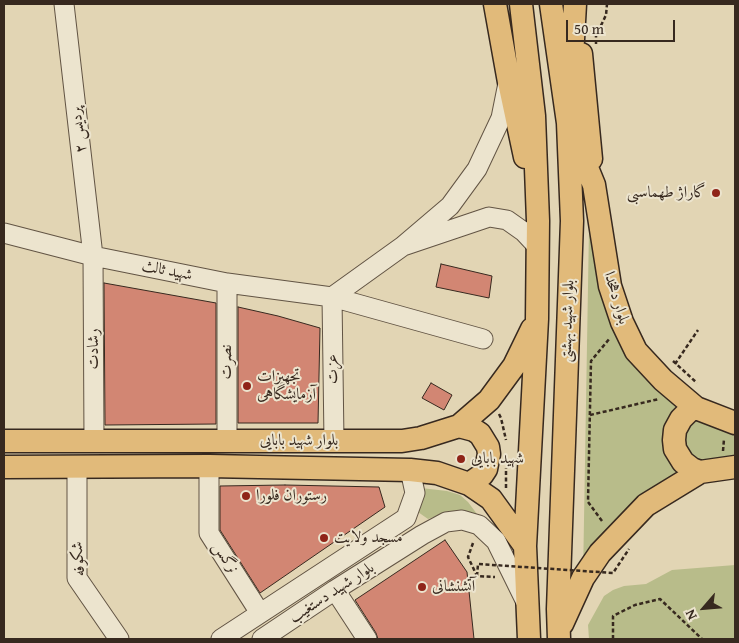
<!DOCTYPE html>
<html>
<head>
<meta charset="utf-8">
<style>
	body { margin:0 }
	#map { position:relative; width:739px; height:643px; overflow:hidden; background:#e2d5b4; font-family:"Gentium Book Plus",serif }
	canvas { display:block }
	.frame { position:absolute; inset:0; border:5px solid #37291f; pointer-events:none }
	.north { position:absolute; left:679px; top:583px; width:50px; height:50px; -webkit-text-stroke:4px #ece4ce; paint-order:stroke; rotate:243deg; font-size:14px; font-weight:700; line-height:20px; text-align:center; color:#37291f }
	.north::after { content:''; display:block; margin:auto; width:18px; height:22px; background:#37291f; clip-path:polygon(50% 0,100% 100%,50% 72%,0 100%) }
	.scale { position:absolute; left:566px; top:20px; width:109px; height:22px; box-sizing:border-box; border:2px solid #37291f; border-top:0; padding-left:6px; font-size:15px; line-height:18px; white-space:nowrap; color:#37291f; -webkit-text-stroke:4px #ece4ce; paint-order:stroke }
</style>
</head>
<body>
<div id="map">
<canvas width="739" height="643"></canvas>
<div class="frame"></div>
<div class="north">N</div>
<div class="scale">50 m</div>
</div>
<script>
const ctx = document.querySelector('canvas').getContext('2d');
ctx.lineJoin = 'round';
function fillPath(path, color) { ctx.fillStyle = color; ctx.fill(path, 'evenodd'); }
const poly = rows => new Path2D(rows.map(r => 'M' + r).join(''));
function strokePath(path, color, width, dash) { ctx.strokeStyle = color; ctx.lineWidth = width; ctx.lineCap = dash ? 'butt' : 'round'; ctx.setLineDash(dash || []); ctx.stroke(path); }
function label(font, color, halo, rows, align = 'center') {
  ctx.font = font + ' "Gentium Book Plus",Amiri,serif'; ctx.lineWidth = 4; ctx.setLineDash([]); ctx.textBaseline = 'middle'; ctx.strokeStyle = halo; ctx.fillStyle = color; for (const [text, x, y, turn = 0] of rows) {
    ctx.save(); ctx.translate(x, y); ctx.rotate((+turn || 0) * Math.PI / 180); ctx.textAlign = isNaN(turn) ? turn : align; if (halo) ctx.strokeText(text, 0, 0); ctx.fillText(text, 0, 0); ctx.restore();
  }
}
fillPath(poly([
	[594,185,636,351,735,423,735,467,646,505,583,578,589,228],
	[421,488,447,491,460,495,468,502,477,514,465,511,451,511,428,519,418,512],
	[735,565,735,639,589,639,588,625,604,596,613,590,624,586,646,584,672,570]
]), '#b8bc8a');
const building = poly([
	[441,264,492,276,489,298,436,287,441,264],
	[104,283,216,303,216,424,105,425,104,283],
	[238,307,278,316,320,328,318,423,238,423,238,307],
	[431,383,452,395,444,410,422,398,431,383],
	[285,485,379,487,385,507,260,593,220,530,220,486,285,485],
	[445,540,467,572,474,639,378,639,376,633,355,600,445,540]
]);
fillPath(building, '#d28673');
strokePath(building, '#37291f', 1);
const minor = poly([
	[64,4,93,256,94,441],
	[508,83,501,118,477,169,450,206,403,246,489,217,507,220,524,232,538,247],
	[4,233,93,256,227,283,332,297,403,246],
	[227,441,227,283],
	[334,441,332,297,483,339],
	[77,466,77,578,119,639],
	[209,466,209,533,260,613],
	[335,590,367,639],
	[221,639,406,518,415,493,410,470],
	[262,639,335,590,422,535,446,522,462,520,479,525,496,541,526,602]
]);
const major = poly([
	[495,4,509,82,525,157],
	[521,4,534,116,538,221,537,319,525,546,529,639],
	[551,4,568,123,572,221,558,609,559,639],
	[581,54,591,159],
	[571,75,575,4],
	[574,136,594,185,610,286,622,322,636,351,663,380,696,408,735,423],
	[696,408,689,411,681,419,675,430,674,440,675,449,683,462,692,469,700,472],
	[459,426,474,430,480,434,488,447,489,454,486,469,482,475,469,484],
	[4,441,402,441,421,438,459,426,489,400,514,366,532,329],
	[4,467,209,466,410,470,437,473,469,484,491,499,525,546],
	[562,624,583,578,600,553,646,505,700,472,735,467]
]);
strokePath(minor, '#625444', 21);
strokePath(major, '#37291f', 25);
strokePath(poly([
	[596,44,596,36,606,15,607,4],
	[673,361,697,383],
	[675,364,698,330],
	[499,414,501,418,506,440],
	[590,415,659,399],
	[723,451,724,439],
	[506,488,506,468],
	[602,521,588,502,591,361,610,338],
	[473,543,468,557,477,576,495,577],
	[613,639,613,616,635,605,660,599,702,639]
]), '#37291f', 2.5, [4, 2.5]);
strokePath(minor, '#ece4ce', 19);
strokePath(major, '#e1ba7a', 22);
strokePath(poly([
	[477,576,478,564,613,573,629,549]
]), '#37291f', 2.5, [4, 2.5]);
for (const [x, y, r, color] of [
	[716,193,5,"#8f2418"],
	[247,386,5,"#8f2418"],
	[461,459,5,"#8f2418"],
	[246,496,5,"#8f2418"],
	[324,538,5,"#8f2418"],
	[422,587,5,"#8f2418"]
]) { const dot = new Path2D(); dot.arc(x, y, r, 0, 2 * Math.PI); ctx.fillStyle = color; ctx.fill(dot); strokePath(dot, '#ece4ce', 2); }
label('16px', '#37291f', '#ece4ce', [
	["پردیس ۲",79,130,-97],
	["شهید ثالث",167,271,11],
	["بلوار دهخدا",616,298,73],
	["بلوار شهید بهشتی",568,321,-88],
	["رشادت",94,349,-90],
	["نصرت",227,362,-90],
	["عزت",333,369,-91],
	["بلوار شهید بابایی",299,441],
	["نرگس",225,558,57],
	["شکوفه",79,559,-95],
	["بلوار شهید دستغیب",332,593,-33]
]);
label('16px', '#37291f', '#ece4ce', [
	["گاراژ طهماسبی",706,193,"right"],
	["تجهیزات",257,377],
	["آزمایشگاهی",257,395],
	["شهید بابایی",471,459],
	["رستوران فلورا",256,496],
	["مسجد ولایت",334,538],
	["آتشنشانی",432,587]
], 'left');
</script>
</body>
</html>
